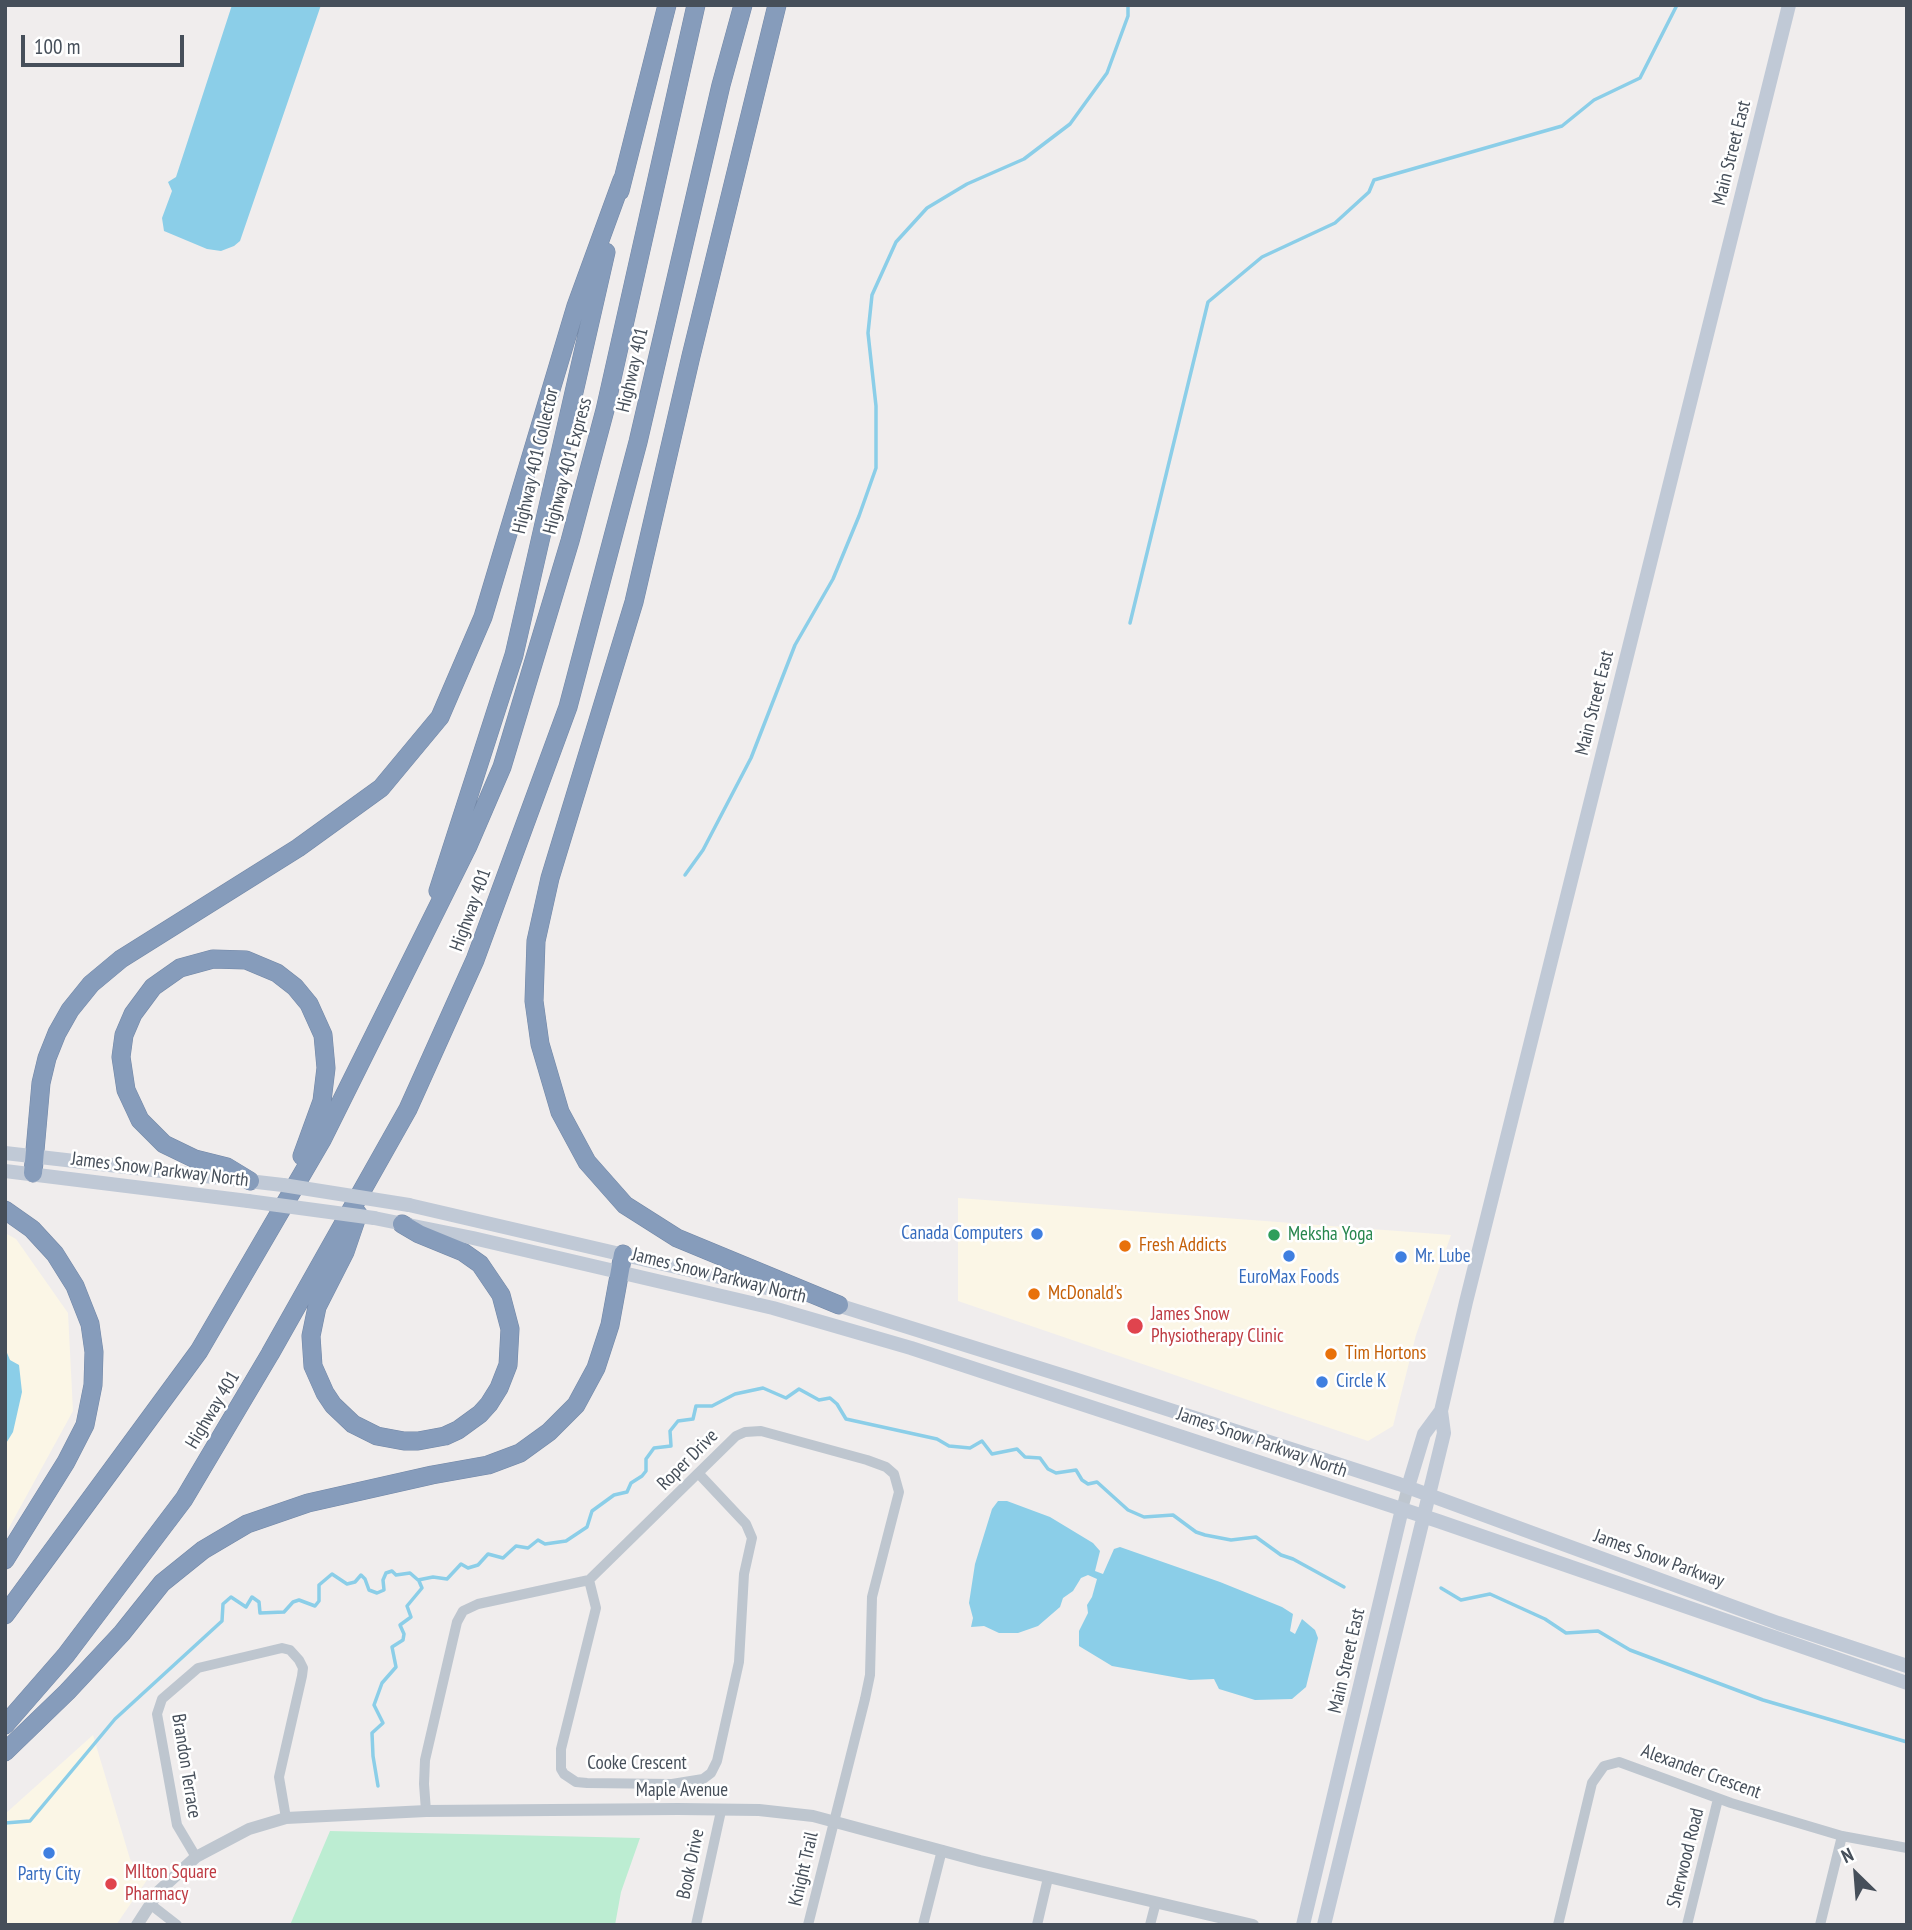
<!DOCTYPE html>
<html>
<head>
<meta charset="utf-8">
<style>
	body { margin:0 }
	#map { position:relative; width:1912px; height:1930px; overflow:hidden; background:#f0eded; font-family:"PT Sans Narrow",sans-serif }
	canvas { display:block }
	.frame { position:absolute; inset:0; border:7px solid #464f5a; pointer-events:none }
	.north { position:absolute; left:1821px; top:1839px; width:70px; height:70px; -webkit-text-stroke:5px #fff; paint-order:stroke; rotate:335deg; font-size:19px; font-weight:700; line-height:28px; text-align:center; color:#464f5a }
	.north::after { content:''; display:block; margin:auto; width:24px; height:32px; background:#464f5a; clip-path:polygon(50% 0,100% 100%,50% 72%,0 100%) }
	.scale { position:absolute; left:21px; top:35px; width:163px; height:32px; box-sizing:border-box; border:4px solid #464f5a; border-top:0; padding-left:9px; font-size:21px; line-height:24px; white-space:nowrap; color:#464f5a; -webkit-text-stroke:5px #fff; paint-order:stroke }
</style>
</head>
<body>
<div id="map">
<canvas width="1912" height="1930"></canvas>
<div class="frame"></div>
<div class="north">N</div>
<div class="scale">100 m</div>
</div>
<script>
const ctx = document.querySelector('canvas').getContext('2d');
ctx.lineJoin = 'round';
function fillPath(path, color) { ctx.fillStyle = color; ctx.fill(path, 'evenodd'); }
const poly = rows => new Path2D(rows.map(r => 'M' + r).join(''));
function strokePath(path, color, width, dash) { ctx.strokeStyle = color; ctx.lineWidth = width; ctx.lineCap = dash ? 'butt' : 'round'; ctx.setLineDash(dash || []); ctx.stroke(path); }
function label(font, color, halo, rows, align = 'center') {
  ctx.font = font + ' "PT Sans Narrow",sans-serif'; ctx.lineWidth = 5; ctx.setLineDash([]); ctx.textBaseline = 'middle'; ctx.strokeStyle = halo; ctx.fillStyle = color; for (const [text, x, y, turn = 0] of rows) {
    ctx.save(); ctx.translate(x, y); ctx.rotate((+turn || 0) * Math.PI / 180); ctx.textAlign = isNaN(turn) ? turn : align; if (halo) ctx.strokeText(text, 0, 0); ctx.fillText(text, 0, 0); ctx.restore();
  }
}
fillPath(poly([
	[958,1198,1012,1202,1451,1235,1416,1335,1393,1426,1368,1441,958,1301],
	[5,1233,16,1239,68,1313,73,1411,5,1535],
	[93,1735,130,1859,147,1880,116,1925,5,1925,5,1814]
]), '#fbf6e6');
fillPath(poly([
	[330,1831,640,1838,621,1892,615,1925,290,1925]
]), '#bcedd2');
fillPath(poly([
	[232,5,321,5,240,241,234,246,221,251,207,249,164,231,162,218,172,191,168,182,176,177],
	[5,1348,10,1360,19,1365,22,1392,13,1432,5,1445],
	[998,1501,1007,1501,1050,1517,1093,1543,1100,1551,1095,1571,1103,1574,1114,1549,1120,1547,1220,1582,1282,1607,1293,1614,1290,1631,1295,1634,1302,1619,1315,1630,1318,1638,1306,1687,1292,1699,1255,1700,1219,1689,1214,1679,1190,1680,1112,1666,1079,1646,1079,1631,1088,1613,1087,1605,1092,1597,1097,1579,1088,1575,1081,1578,1073,1591,1063,1598,1060,1607,1038,1626,1018,1633,999,1633,984,1626,971,1627,973,1618,969,1603,975,1564,992,1509]
]), '#8bcee8');
strokePath(poly([
	[1130,623,1208,302,1262,257,1335,223,1369,192,1374,180,1562,126,1594,100,1640,78,1677,5],
	[685,875,703,850,751,758,795,645,833,579,859,516,876,468,876,406,868,333,872,295,896,242,927,208,967,184,1024,159,1070,124,1107,73,1128,16,1128,5],
	[1441,1588,1461,1600,1490,1594,1545,1619,1566,1633,1598,1631,1630,1650,1763,1700,1907,1742],
	[378,1786,373,1756,372,1733,383,1723,374,1705,382,1683,396,1667,392,1647,403,1640,404,1634,400,1625,411,1617,407,1606,422,1588,419,1581],
	[5,1823,30,1821,115,1719,222,1621,223,1604,231,1597,246,1607,252,1597,259,1602,260,1613,284,1612,293,1602,299,1600,315,1606,319,1601,319,1585,332,1574,347,1584,355,1582,361,1575,365,1579,369,1590,377,1593,384,1590,383,1580,386,1573,392,1571,396,1575,410,1573,418,1580,433,1577,447,1579,461,1564,468,1568,478,1565,488,1554,503,1558,516,1546,528,1548,538,1540,545,1544,566,1541,587,1527,592,1511,614,1495,627,1492,631,1483,642,1476,646,1471,646,1459,654,1448,671,1446,670,1431,678,1421,693,1419,696,1406,712,1406,735,1394,763,1388,786,1398,799,1389,819,1400,830,1398,837,1404,846,1419,937,1439,949,1446,970,1448,982,1441,992,1454,1017,1449,1025,1457,1040,1458,1048,1469,1056,1473,1076,1470,1082,1480,1088,1484,1097,1482,1128,1510,1144,1517,1173,1515,1196,1532,1205,1535,1231,1540,1256,1537,1281,1555,1293,1559,1344,1587]
]), '#8bcee8', 3.5);
const motorway = poly([
	[777,5,691,356,634,602,550,878,536,941,534,1001,540,1044,560,1112,587,1162,625,1205,677,1238,839,1305],
	[620,191,667,5],
	[438,891,514,655,606,252],
	[33,1173,41,1083,47,1058,57,1033,70,1010,91,984,121,959,298,848,381,788,440,717,483,617,576,306,622,180],
	[250,1181,227,1167,195,1159,164,1144,140,1120,126,1090,121,1057,124,1035,133,1014,153,987,180,968,213,959,246,960,277,973,295,987,309,1004,323,1035,326,1068,322,1101,302,1156],
	[5,1210,32,1229,55,1254,75,1286,90,1324,94,1352,93,1385,85,1425,66,1462,5,1560],
	[358,1214,345,1252,317,1307,311,1336,313,1366,325,1393,333,1405,353,1424,377,1436,404,1441,418,1441,445,1436,458,1430,480,1414,489,1404,499,1388,508,1365,510,1329,501,1295,480,1264,463,1252,419,1234,402,1224],
	[5,1615,199,1351,322,1140,468,846,502,767,570,541,605,410,696,5],
	[5,1725,66,1655,184,1499,270,1354,408,1109,475,960,568,707,638,442,721,85,743,5],
	[5,1752,67,1692,122,1633,162,1583,203,1550,247,1524,308,1503,432,1475,488,1465,520,1453,549,1432,576,1405,596,1368,610,1325,623,1254]
]);
strokePath(motorway, '#7287a6', 19);
strokePath(poly([
	[589,1580,596,1608,561,1749,561,1769,564,1774,576,1782,587,1783,672,1784,703,1779,711,1773,717,1761,739,1662,744,1574,752,1538,746,1524,699,1474],
	[426,1811,424,1784,425,1760,457,1622,463,1611,478,1604,589,1580,736,1436,745,1432,761,1431,867,1460,886,1467,894,1474,899,1492,872,1597,870,1675,865,1699,808,1925],
	[196,1857,177,1825,157,1714,162,1699,198,1668,282,1648,290,1650,299,1660,303,1668,302,1676,279,1777,286,1818],
	[150,1904,177,1925],
	[696,1925,721,1811],
	[923,1925,942,1850],
	[1037,1925,1048,1878],
	[1150,1925,1156,1902],
	[1558,1925,1592,1783,1604,1766,1619,1762,1731,1803,1842,1836,1907,1848],
	[1687,1925,1718,1799],
	[1820,1925,1842,1836]
]), '#bec6cf', 10);
strokePath(poly([
	[1402,1509,1408,1487],
	[137,1925,159,1891,196,1857,249,1829,286,1818,426,1811,678,1809,759,1810,813,1816,980,1861,1253,1925]
]), '#bec6cf', 12);
strokePath(poly([
	[5,1153,283,1185],
	[5,1171,248,1201],
	[409,1205,801,1296],
	[374,1218,473,1238,773,1308,911,1348,1438,1521,1907,1683],
	[831,1303,1074,1379,1399,1484,1778,1623,1907,1666],
	[1408,1487,1424,1434,1441,1411],
	[1303,1925,1402,1509],
	[1324,1925,1444,1433,1441,1411,1466,1302,1789,5]
]), '#c0c9d6', 14);
strokePath(motorway, '#869cbb', 18);
strokePath(poly([
	[283,1185,409,1205],
	[248,1201,374,1218]
]), '#c0c9d6', 14);
for (const [x, y, r, color] of [
	[1037,1234,7,"#3f7fe0"],
	[1274,1235,7,"#2e9e5b"],
	[1125,1246,7,"#e8710a"],
	[1289,1256,7,"#3f7fe0"],
	[1401,1257,7,"#3f7fe0"],
	[1034,1294,7,"#e8710a"],
	[1135,1326,9,"#e0444e"],
	[1331,1354,7,"#e8710a"],
	[1322,1382,7,"#3f7fe0"],
	[49,1853,7,"#3f7fe0"],
	[111,1884,7,"#e0444e"]
]) { const dot = new Path2D(); dot.arc(x, y, r, 0, 2 * Math.PI); ctx.fillStyle = color; ctx.fill(dot); strokePath(dot, '#fff', 2.5); }
label('19px', '#464f5a', '#fff', [
	["Main Street East",1732,153,-76],
	["Highway 401",633,370,-77],
	["Highway 401 Collector",536,461,-77],
	["Highway 401 Express",568,466,-75],
	["Main Street East",1595,703,-76],
	["Highway 401",471,910,-70],
	["James Snow Parkway North",160,1170,7],
	["James Snow Parkway North",719,1276,14],
	["Highway 401",213,1410,-59],
	["James Snow Parkway North",1262,1443,19],
	["Roper Drive",688,1460,-45],
	["James Snow Parkway",1659,1559,20],
	["Main Street East",1347,1661,-77],
	["Cooke Crescent",637,1764],
	["Brandon Terrace",186,1766,81],
	["Alexander Crescent",1701,1772,20],
	["Maple Avenue",682,1791],
	["Sherwood Road",1686,1858,-76],
	["Book Drive",691,1864,-78],
	["Knight Trail",804,1869,-77]
]);
label('19px', '#366cbe', '#fff', [
	["Canada Computers",1023,1234,"right"],
	["Mr. Lube",1415,1257],
	["EuroMax Foods",1289,1278,"center"],
	["Circle K",1336,1382],
	["Party City",49,1875,"center"]
], 'left');
label('19px', '#27864d', '#fff', [
	["Meksha Yoga",1288,1235]
], 'left');
label('19px', '#c56008', '#fff', [
	["Fresh Addicts",1139,1246],
	["McDonald's",1048,1294],
	["Tim Hortons",1345,1354]
], 'left');
label('19px', '#be3a42', '#fff', [
	["James Snow",1151,1315],
	["Physiotherapy Clinic",1151,1337],
	["MIlton Square",125,1873],
	["Pharmacy",125,1895]
], 'left');
</script>
</body>
</html>
